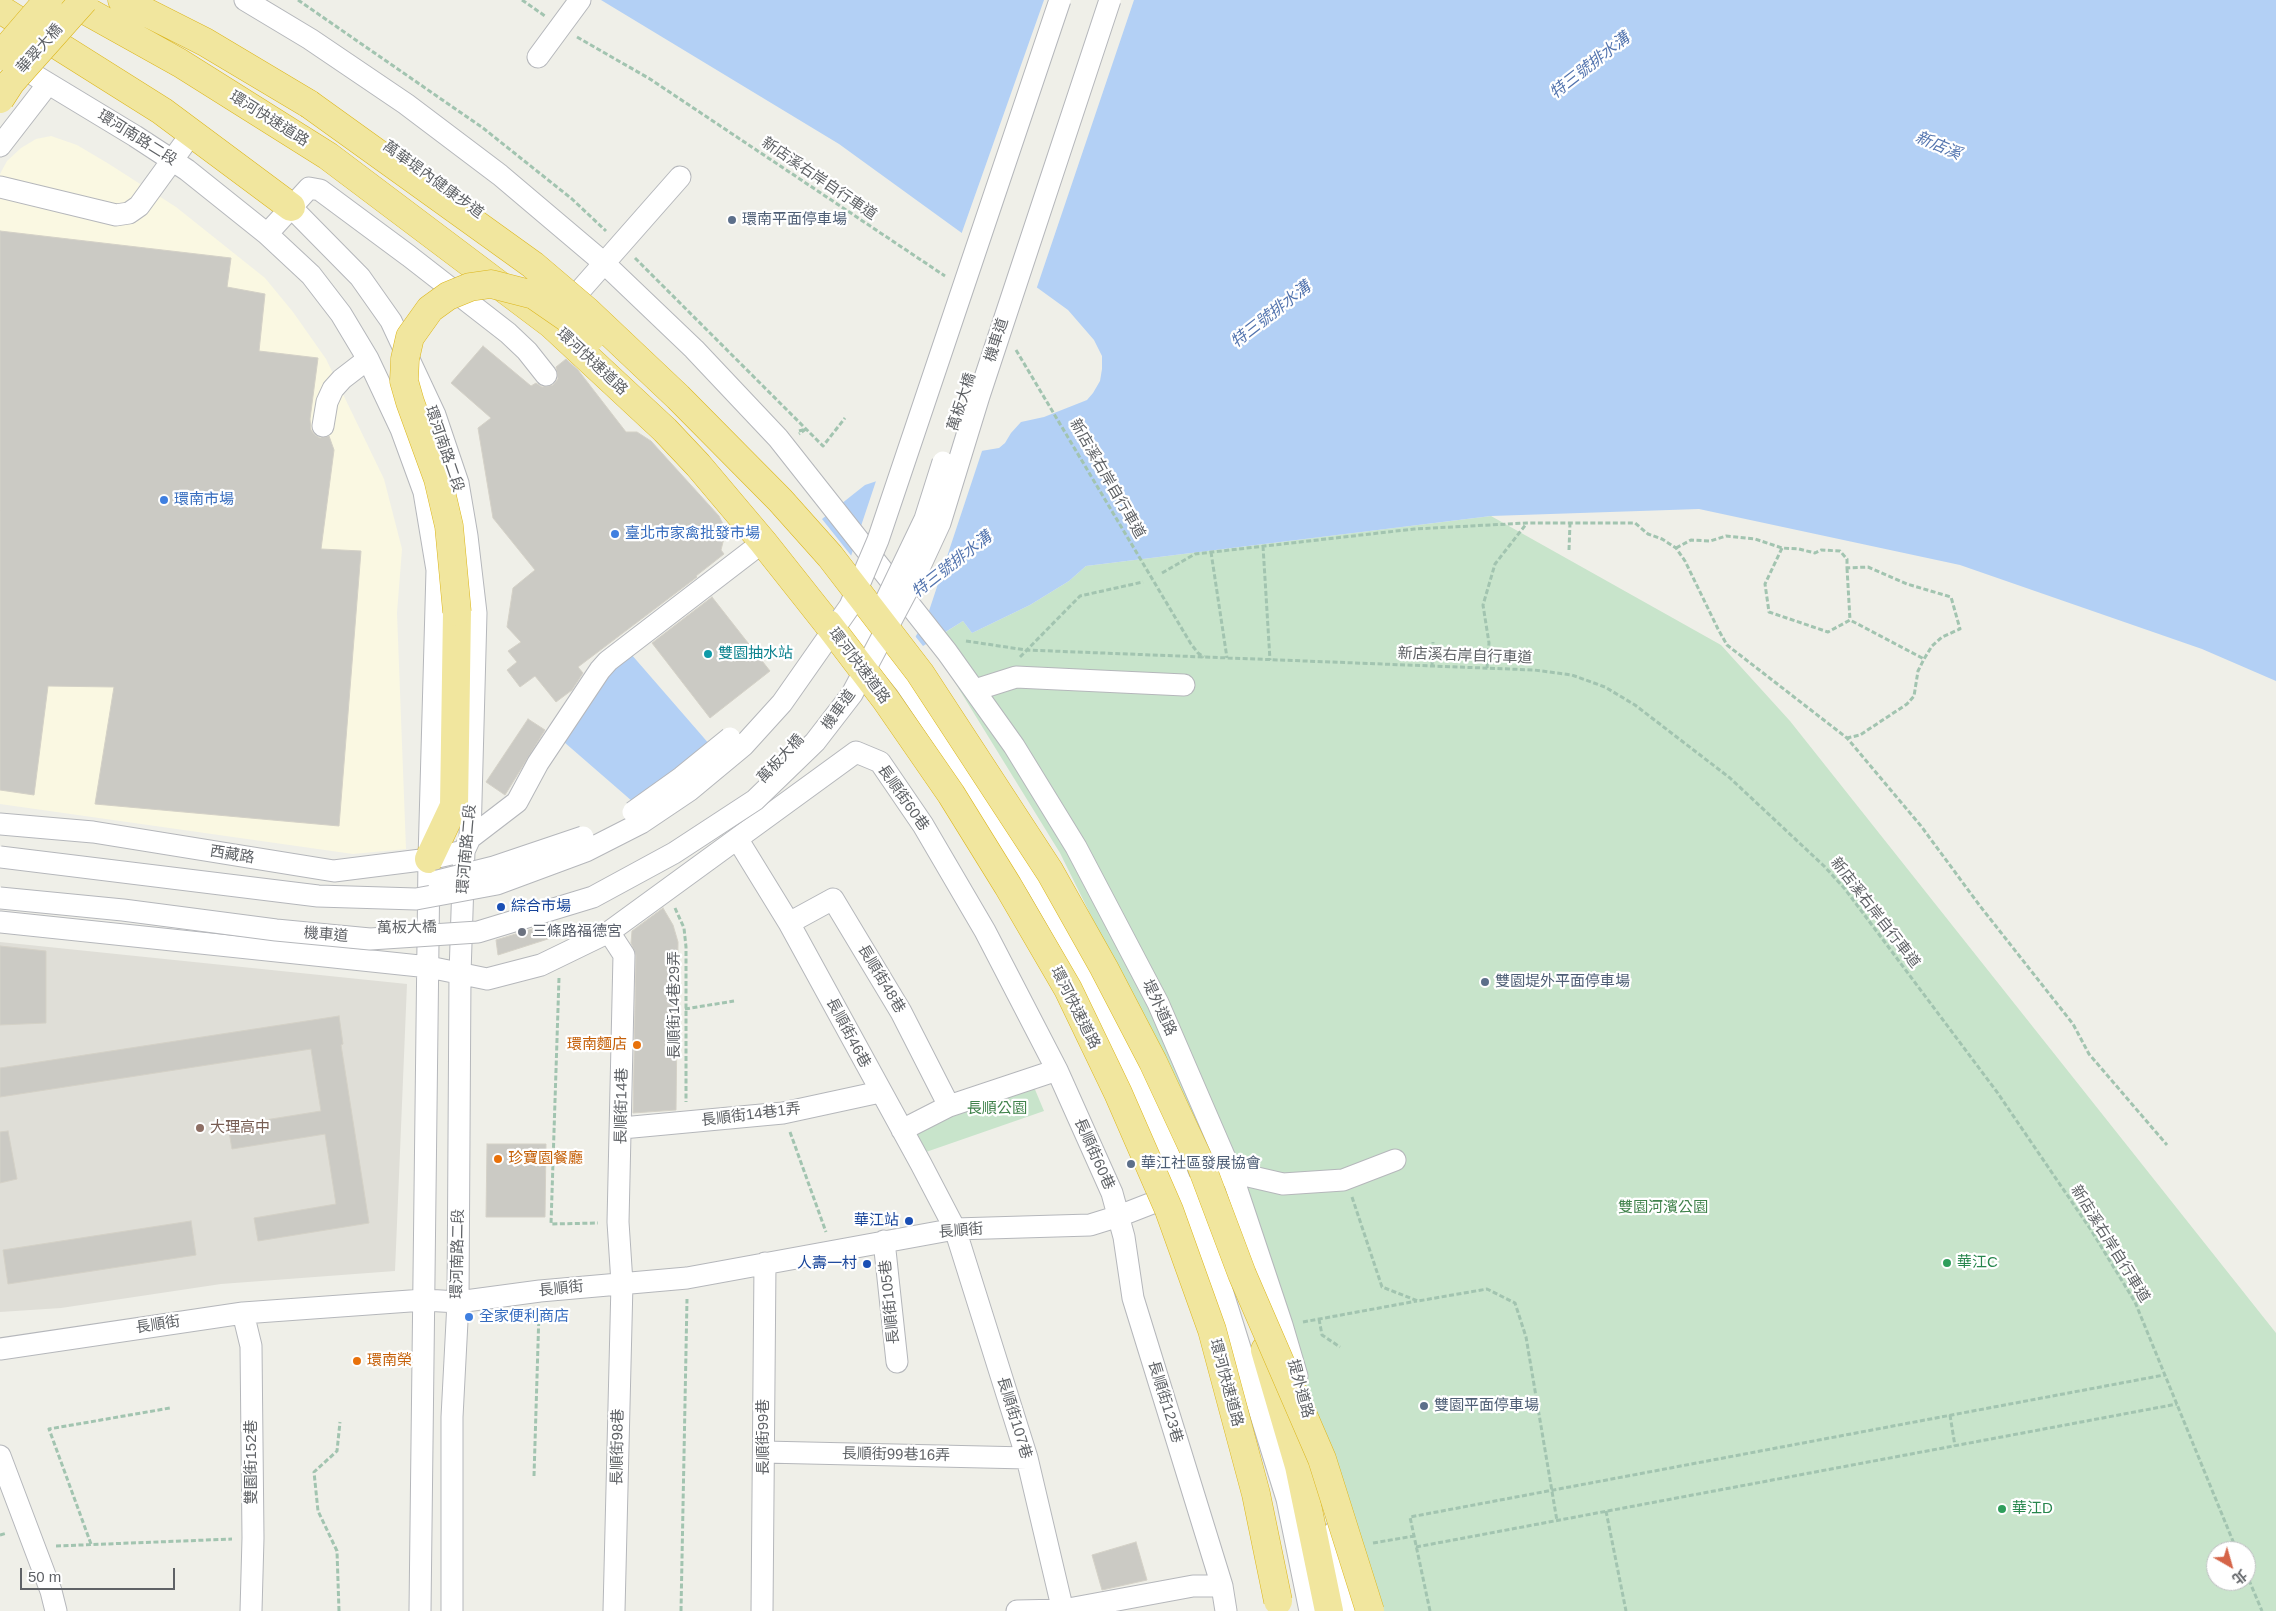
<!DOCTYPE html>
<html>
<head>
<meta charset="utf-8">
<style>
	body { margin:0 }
	#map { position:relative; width:2276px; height:1611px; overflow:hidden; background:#efefe8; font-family:Helvetica,"Noto Sans TC",sans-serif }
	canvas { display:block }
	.north { position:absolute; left:2206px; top:1541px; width:50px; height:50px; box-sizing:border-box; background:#fff; border:1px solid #bfc0c2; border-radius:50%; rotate:142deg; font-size:14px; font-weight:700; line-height:20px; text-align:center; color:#5f6266 }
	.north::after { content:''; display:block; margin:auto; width:18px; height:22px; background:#d56448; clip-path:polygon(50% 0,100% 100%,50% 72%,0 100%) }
	.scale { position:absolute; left:20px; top:1568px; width:155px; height:22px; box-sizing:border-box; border:2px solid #5f6266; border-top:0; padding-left:6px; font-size:15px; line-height:18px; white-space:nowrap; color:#5f6266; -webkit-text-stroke:4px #fff; paint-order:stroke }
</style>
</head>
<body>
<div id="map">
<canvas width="2276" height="1611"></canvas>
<div class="north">北</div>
<div class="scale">50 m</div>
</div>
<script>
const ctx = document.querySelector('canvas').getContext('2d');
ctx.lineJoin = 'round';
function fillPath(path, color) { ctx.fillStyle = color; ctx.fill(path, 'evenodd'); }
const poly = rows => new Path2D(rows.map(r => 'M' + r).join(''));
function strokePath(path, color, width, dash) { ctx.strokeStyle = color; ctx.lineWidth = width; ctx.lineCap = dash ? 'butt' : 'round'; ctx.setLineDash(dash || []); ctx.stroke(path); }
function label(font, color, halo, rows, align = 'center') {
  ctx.font = font + ' Helvetica,"Noto Sans TC",sans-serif'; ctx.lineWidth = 4.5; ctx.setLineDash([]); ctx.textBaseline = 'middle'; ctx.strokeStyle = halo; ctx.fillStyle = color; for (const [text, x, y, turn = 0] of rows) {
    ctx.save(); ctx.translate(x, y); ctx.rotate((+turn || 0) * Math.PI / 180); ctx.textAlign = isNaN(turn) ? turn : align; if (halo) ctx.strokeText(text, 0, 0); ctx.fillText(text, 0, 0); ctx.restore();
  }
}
fillPath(poly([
	[51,136,77,145,109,164,176,207,265,278,293,312,326,359,384,479,402,549,397,613,406,849,353,854,0,804,0,174,7,161,21,148,36,139]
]), '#faf8e2');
fillPath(poly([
	[0,942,407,984,395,1271,221,1284,61,1308,0,1312]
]), '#dfded7');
fillPath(poly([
	[1491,516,1721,645,1790,721,2276,1333,2276,1611,1349,1611,1261,1259,1060,853,930,642,963,621,972,633,1030,605,1069,581,1086,566],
	[2216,1551,2246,1551,2246,1581,2216,1581],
	[1031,1080,1044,1111,926,1152,917,1133,918,1127]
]), '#c8e4cb');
fillPath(poly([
	[601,0,2276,0,2276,681,2202,649,1960,565,1699,509,1491,516,1086,566,1069,581,1030,605,972,633,963,621,923,646,822,519,865,485,951,456,999,448,1005,443,1011,433,1021,422,1044,417,1087,400,1093,393,1100,381,1102,369,1102,356,1094,340,1068,310,839,144],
	[631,654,717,753,640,808,564,742,603,677]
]), '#b3d0f5');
fillPath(poly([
	[1044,0,1134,0,1036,290,961,235],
	[983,448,926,620,914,639,850,559,877,478,951,454]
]), '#efefe8');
const building = poly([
	[0,231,231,258,227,287,265,294,259,351,318,358,310,419,311,430,315,435,320,438,329,436,334,450,321,549,361,551,339,826,95,804,114,687,48,686,34,795,0,790,0,231],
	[483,346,531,386,536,383,542,387,553,385,558,379,556,367,566,359,578,370,626,432,637,432,651,441,719,516,726,530,721,550,724,554,696,576,697,577,578,667,583,673,572,690,556,702,535,676,520,687,507,670,517,662,508,651,521,642,507,627,513,588,535,570,493,518,478,428,491,418,451,383,483,346],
	[712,597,770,671,710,718,652,643,712,597],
	[528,719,545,730,505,795,486,782,528,719],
	[663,908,673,925,678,942,676,1110,633,1113,636,955,631,943,632,931,663,908],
	[548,924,551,938,498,955,496,940,548,924],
	[0,946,46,951,46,1023,0,1025,0,946],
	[339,1016,343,1044,341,1045,369,1223,258,1241,254,1218,336,1204,325,1134,232,1149,228,1126,321,1111,311,1049,0,1097,0,1068,339,1016],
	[8,1131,17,1179,0,1183,0,1132,8,1131],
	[487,1144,546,1144,545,1217,486,1217,487,1144],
	[191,1221,196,1255,8,1284,3,1250,191,1221],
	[1136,1542,1147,1580,1102,1590,1092,1555,1136,1542]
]);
fillPath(building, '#cbcac4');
strokePath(building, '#d4d1c7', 1);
const minor = poly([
	[245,0,310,39,406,104,500,175,604,263,694,349,778,438,947,652,1014,746,1076,847,1158,1003,1231,1172,1282,1325,1297,1376],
	[538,57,580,0],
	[11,61,135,136,187,170,267,234,311,275,341,314,368,359,401,429,424,492,437,570,429,859,420,1611],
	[0,146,48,84],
	[0,187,116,215,129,213,139,206,192,133],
	[291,207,360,277,391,321,435,415,458,483,467,536,476,613,470,838,464,851,460,974,458,1302,452,1417,452,1611],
	[267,234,309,188,320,190,409,256,508,333,527,351,546,375],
	[562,311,680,177],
	[323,426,327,402,333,389,342,379,368,359],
	[852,618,905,683,977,790,1038,888,1077,956,1132,1066,1212,1258,1287,1499,1310,1611],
	[975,690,1016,677,1184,685],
	[0,824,93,832,334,871,429,859,464,851],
	[470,838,517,802,538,763,600,670,608,661,763,542],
	[738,840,789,923,921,1164,955,1229,1027,1458,1063,1611],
	[0,922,429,967,487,979,541,965,609,932,856,752,880,762,923,825,985,931,1057,1070,1112,1193,1124,1237,1133,1298,1222,1586,1226,1611],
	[789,923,833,899,901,1012,949,1106],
	[609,932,624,955,618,1222,622,1283,614,1611],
	[622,1128,783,1113,880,1092],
	[902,1130,949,1106,1057,1070],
	[1231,1172,1283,1184,1343,1180,1395,1160],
	[884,1241,897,1362],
	[243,1313,251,1346,253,1538,251,1611],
	[0,1349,243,1313,424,1300,458,1302,540,1291,687,1278,955,1229,1090,1225,1119,1216,1222,1176],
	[764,1452,1027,1458],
	[0,1456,51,1591,56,1611],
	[1334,1532,1347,1611],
	[762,1611,765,1263],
	[1017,1611,1063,1610,1193,1586,1222,1586]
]);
const highway = poly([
	[67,0,180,63,328,156,551,324,665,430,698,465,763,542,828,624],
	[122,0,205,42,309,104],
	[0,9,162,111,291,207],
	[429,859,454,806,457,612],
	[1265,1350,1299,1466,1329,1611]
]);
strokePath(minor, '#b5b7bb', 23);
strokePath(highway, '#dcb61c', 29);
strokePath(poly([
	[298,0,483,128,572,199,606,231],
	[522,0,545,16],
	[577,37,650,79,945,276],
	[635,258,823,446,845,418],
	[1016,350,1191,644,1198,653,1204,657],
	[799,431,806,429,799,434],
	[1263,546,1270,660],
	[1676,548,1691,540,1710,541,1726,536,1755,539,1782,548,1799,549,1815,553,1821,550,1840,551,1847,559,1847,568,1868,567,1907,584,1951,597,1960,629,1942,637,1932,646,1924,659,1918,671,1914,696,1907,704,1860,735,1847,738],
	[1782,548,1765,584,1769,612,1828,632,1850,620,1924,659],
	[1569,550,1570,523],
	[1211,552,1227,658],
	[1847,568,1850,620],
	[1162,573,1195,554,1414,529,1527,523,1635,523,1648,534,1662,539,1676,548,1685,561,1718,629,1727,645,1847,738,1921,826,1980,906,2073,1024,2089,1054,2167,1145],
	[966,641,1026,650,1534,670,1572,675,1605,687,1635,705,1730,778,1824,866,1845,889,1997,1092,2091,1230,2135,1302,2237,1551],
	[1020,657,1080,596,1143,582],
	[1432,666,1433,642],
	[1487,668,1489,643,1483,605,1495,564,1527,523],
	[675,908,684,928,686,947,686,1102],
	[559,978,551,1224,598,1223],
	[685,1009,734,1001],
	[790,1132,826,1232],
	[1352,1197,1382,1287,1418,1301,1487,1289,1515,1303,1526,1337,1557,1521],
	[1319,1319,1322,1335,1340,1347],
	[1303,1322,1417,1301],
	[1950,1415,1955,1446],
	[534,1476,539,1312],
	[1606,1511,1626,1611],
	[0,1535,7,1533],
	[1373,1543,1414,1536],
	[91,1544,49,1429,170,1408],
	[56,1546,232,1539],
	[1416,1547,2177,1404],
	[2246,1573,2262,1611],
	[339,1611,337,1551,318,1511,314,1472,337,1451,340,1422],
	[681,1611,687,1299],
	[1430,1611,1410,1517,2164,1375]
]), '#a2c4b0', 3, [5, 2.5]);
strokePath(minor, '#fff', 21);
strokePath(highway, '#f1e69e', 28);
const minorBridge = poly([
	[878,617,925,519,943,462],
	[633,812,682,777,730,738],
	[0,857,318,896,416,899,497,884,586,851,641,823,690,790,743,746,782,703,850,606,878,540,1060,0],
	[438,881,494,867,583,837],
	[0,898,123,910,276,930,370,939,478,932,593,897,674,853,755,800,815,742,852,694,921,564,940,523,979,396,1110,0]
]);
const highwayBridge = poly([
	[0,56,48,0],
	[0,99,11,82,84,0],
	[309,104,533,265,587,311,678,397,780,500,830,556,920,673,1050,872,1104,968,1153,1062,1201,1165,1242,1274,1322,1459,1370,1611],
	[457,612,449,526,438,479,410,402,404,381,405,359,410,337,430,309,448,296,470,287,491,284,534,295,576,324,591,337],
	[828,624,886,700,951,794,1008,886,1068,989,1118,1093,1169,1210,1212,1330,1256,1494,1278,1601]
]);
strokePath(minorBridge, '#b5b7bb', 23, []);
strokePath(highwayBridge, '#dcb61c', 29, []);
strokePath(minorBridge, '#fff', 21);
strokePath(highwayBridge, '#f1e69e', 28);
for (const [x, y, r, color] of [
	[732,220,5,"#5c6f8a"],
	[164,500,5,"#3f7fe0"],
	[615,534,5,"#3f7fe0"],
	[708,654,5,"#0f9aa8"],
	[501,907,5,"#1a4fb4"],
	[522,932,5,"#6b7280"],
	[1485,982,5,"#5c6f8a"],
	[637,1045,5,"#e8710a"],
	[200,1128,5,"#8d6e63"],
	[498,1159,5,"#e8710a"],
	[1131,1164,5,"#5c6f8a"],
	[909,1221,5,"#1a4fb4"],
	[1947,1263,5,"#2e9e5b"],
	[867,1264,5,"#1a4fb4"],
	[469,1317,5,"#3f7fe0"],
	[357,1361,5,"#e8710a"],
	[1424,1406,5,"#5c6f8a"],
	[2002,1509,5,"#2e9e5b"]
]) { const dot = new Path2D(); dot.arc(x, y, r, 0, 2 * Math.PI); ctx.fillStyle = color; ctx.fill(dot); strokePath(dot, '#fff', 2); }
label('15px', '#5f6266', '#fff', [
	["華翠大橋",40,49,-48],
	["環河快速道路",269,119,32],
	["環河南路二段",137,138,32],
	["新店溪右岸自行車道",819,179,34],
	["萬華堤內健康步道",433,180,36],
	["機車道",997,340,-72],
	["環河快速道路",592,362,43],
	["萬板大橋",962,402,-72],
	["環河南路二段",444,449,71],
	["新店溪右岸自行車道",1107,479,60],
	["新店溪右岸自行車道",1465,656,2],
	["環河快速道路",859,666,53],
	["機車道",839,710,-54],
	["萬板大橋",781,759,-47],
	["長順街60巷",903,798,55],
	["環河南路二段",467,849,-85],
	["西藏路",232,855,9],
	["新店溪右岸自行車道",1875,913,52],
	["萬板大橋",407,928,-1],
	["機車道",326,935,5],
	["長順街48巷",881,979,59],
	["長順街14巷29弄",675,1005,-90],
	["環河快速道路",1075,1008,63],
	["堤外道路",1159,1008,65],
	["長順街46巷",848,1033,62],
	["長順街14巷",622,1106,-89],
	["長順街14巷1弄",751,1115,-7],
	["長順街60巷",1094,1154,66],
	["長順街",961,1231,-5],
	["新店溪右岸自行車道",2110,1244,58],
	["環河南路二段",458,1254,-89],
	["長順街",561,1289,-6],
	["長順街105巷",890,1302,-96],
	["長順街",158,1325,-9],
	["環河快速道路",1226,1383,75],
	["提外道路",1300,1389,75],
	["長順街123巷",1165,1402,73],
	["長順街107巷",1014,1418,73],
	["長順街99巷",764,1437,-90],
	["長順街98巷",618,1447,-89],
	["長順街99巷16弄",896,1455,1],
	["雙園街152巷",252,1462,-90]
]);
label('15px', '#4e5e75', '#fff', [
	["環南平面停車場",742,220],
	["雙園堤外平面停車場",1495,982],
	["華江社區發展協會",1141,1164],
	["雙園平面停車場",1434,1406]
], 'left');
label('15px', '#366cbe', '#fff', [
	["環南市場",174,500],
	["臺北市家禽批發市場",625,534],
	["全家便利商店",479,1317]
], 'left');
label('15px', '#0d838f', '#fff', [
	["雙園抽水站",718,654]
], 'left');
label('15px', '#164399', '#fff', [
	["綜合市場",511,907,"left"],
	["華江站",899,1221],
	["人壽一村",857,1264]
], 'right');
label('15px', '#5b616d', '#fff', [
	["三條路福德宮",532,932]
], 'left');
label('15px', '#c56008', '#fff', [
	["環南麵店",627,1045,"right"],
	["珍寶園餐廳",508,1159],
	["環南榮",367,1361]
], 'left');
label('15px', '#41834c', '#fff', [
	["長順公園",997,1109],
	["雙園河濱公園",1663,1208]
]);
label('15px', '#785e54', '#fff', [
	["大理高中",210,1128]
], 'left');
label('15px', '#27864d', '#fff', [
	["華江C",1957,1263],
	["華江D",2012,1509]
], 'left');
label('italic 16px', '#5475af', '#fff', [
	["特三號排水溝",1590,66,-38],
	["新店溪",1938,146,23],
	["特三號排水溝",1271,315,-38],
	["特三號排水溝",952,565,-38]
]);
</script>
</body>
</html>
